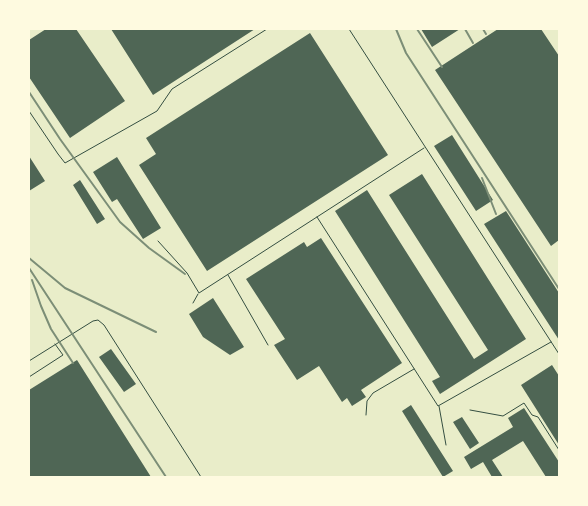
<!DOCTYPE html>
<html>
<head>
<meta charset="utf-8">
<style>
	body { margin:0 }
	#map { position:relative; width:588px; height:506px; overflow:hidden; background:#e9edc9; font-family:"Work Sans",sans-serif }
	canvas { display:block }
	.frame { position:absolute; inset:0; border:30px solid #fefae0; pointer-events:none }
</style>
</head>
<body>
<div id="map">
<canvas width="588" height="506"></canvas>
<div class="frame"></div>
</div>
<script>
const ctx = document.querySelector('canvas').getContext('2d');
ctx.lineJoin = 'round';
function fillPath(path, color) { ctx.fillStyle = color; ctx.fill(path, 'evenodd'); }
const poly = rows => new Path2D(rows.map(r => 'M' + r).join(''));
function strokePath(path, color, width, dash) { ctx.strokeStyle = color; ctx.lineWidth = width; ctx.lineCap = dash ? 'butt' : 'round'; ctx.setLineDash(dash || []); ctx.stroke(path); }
fillPath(poly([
	[46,29,76,29,125,101,70,138,29,77,29,40],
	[111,29,255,29,153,95],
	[421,29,460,29,432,47],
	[498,29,541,29,559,56,559,240,551,246,435,70],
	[310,33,388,155,207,271,139,165,156,154,146,138],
	[452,135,493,200,476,211,434,146],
	[29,156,45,181,29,191],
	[117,157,161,228,143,239,117,199,112,202,93,172],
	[422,174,526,339,440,394,432,381,440,377,335,211,367,190,474,359,488,350,389,195],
	[80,180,105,219,97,224,73,185],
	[506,211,559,293,559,340,484,224],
	[321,238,402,363,361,390,366,397,352,406,347,398,342,402,319,366,297,380,274,345,285,339,246,279,304,242,307,247],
	[213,298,244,347,230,355,203,337,189,314],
	[111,349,136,384,124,392,99,357],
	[77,360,151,477,29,477,29,390],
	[552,365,559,376,559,445,521,385],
	[411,405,453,471,443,477,402,411],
	[524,408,559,462,559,477,546,477,523,441,492,460,503,477,492,477,483,462,471,469,464,457,513,427,508,418],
	[462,417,479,443,470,449,453,422]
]), '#4f6655');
strokePath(poly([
	[349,29,559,354],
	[29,111,58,154,65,163,157,111,172,89,267,29],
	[317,217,438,406,551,342],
	[158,241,187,273,199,293,424,148],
	[228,275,268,345],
	[193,303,198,294],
	[29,361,93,321,98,320,104,325,201,477],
	[29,377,63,355,55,344],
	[439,406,446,445],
	[470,410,503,416,524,403,532,415,538,417,559,450],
	[366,415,367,401,373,393,414,369]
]), '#344e41', 1);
strokePath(poly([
	[396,29,406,53,559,289],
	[417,29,442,67],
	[465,29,473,43],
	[483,29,486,34],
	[29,92,60,139,120,222,149,248,185,274],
	[482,178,496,214],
	[29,258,65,288,156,332],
	[29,268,166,477],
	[32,280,41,306,51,329,73,363]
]), '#7c8e77', 2);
</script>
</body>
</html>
